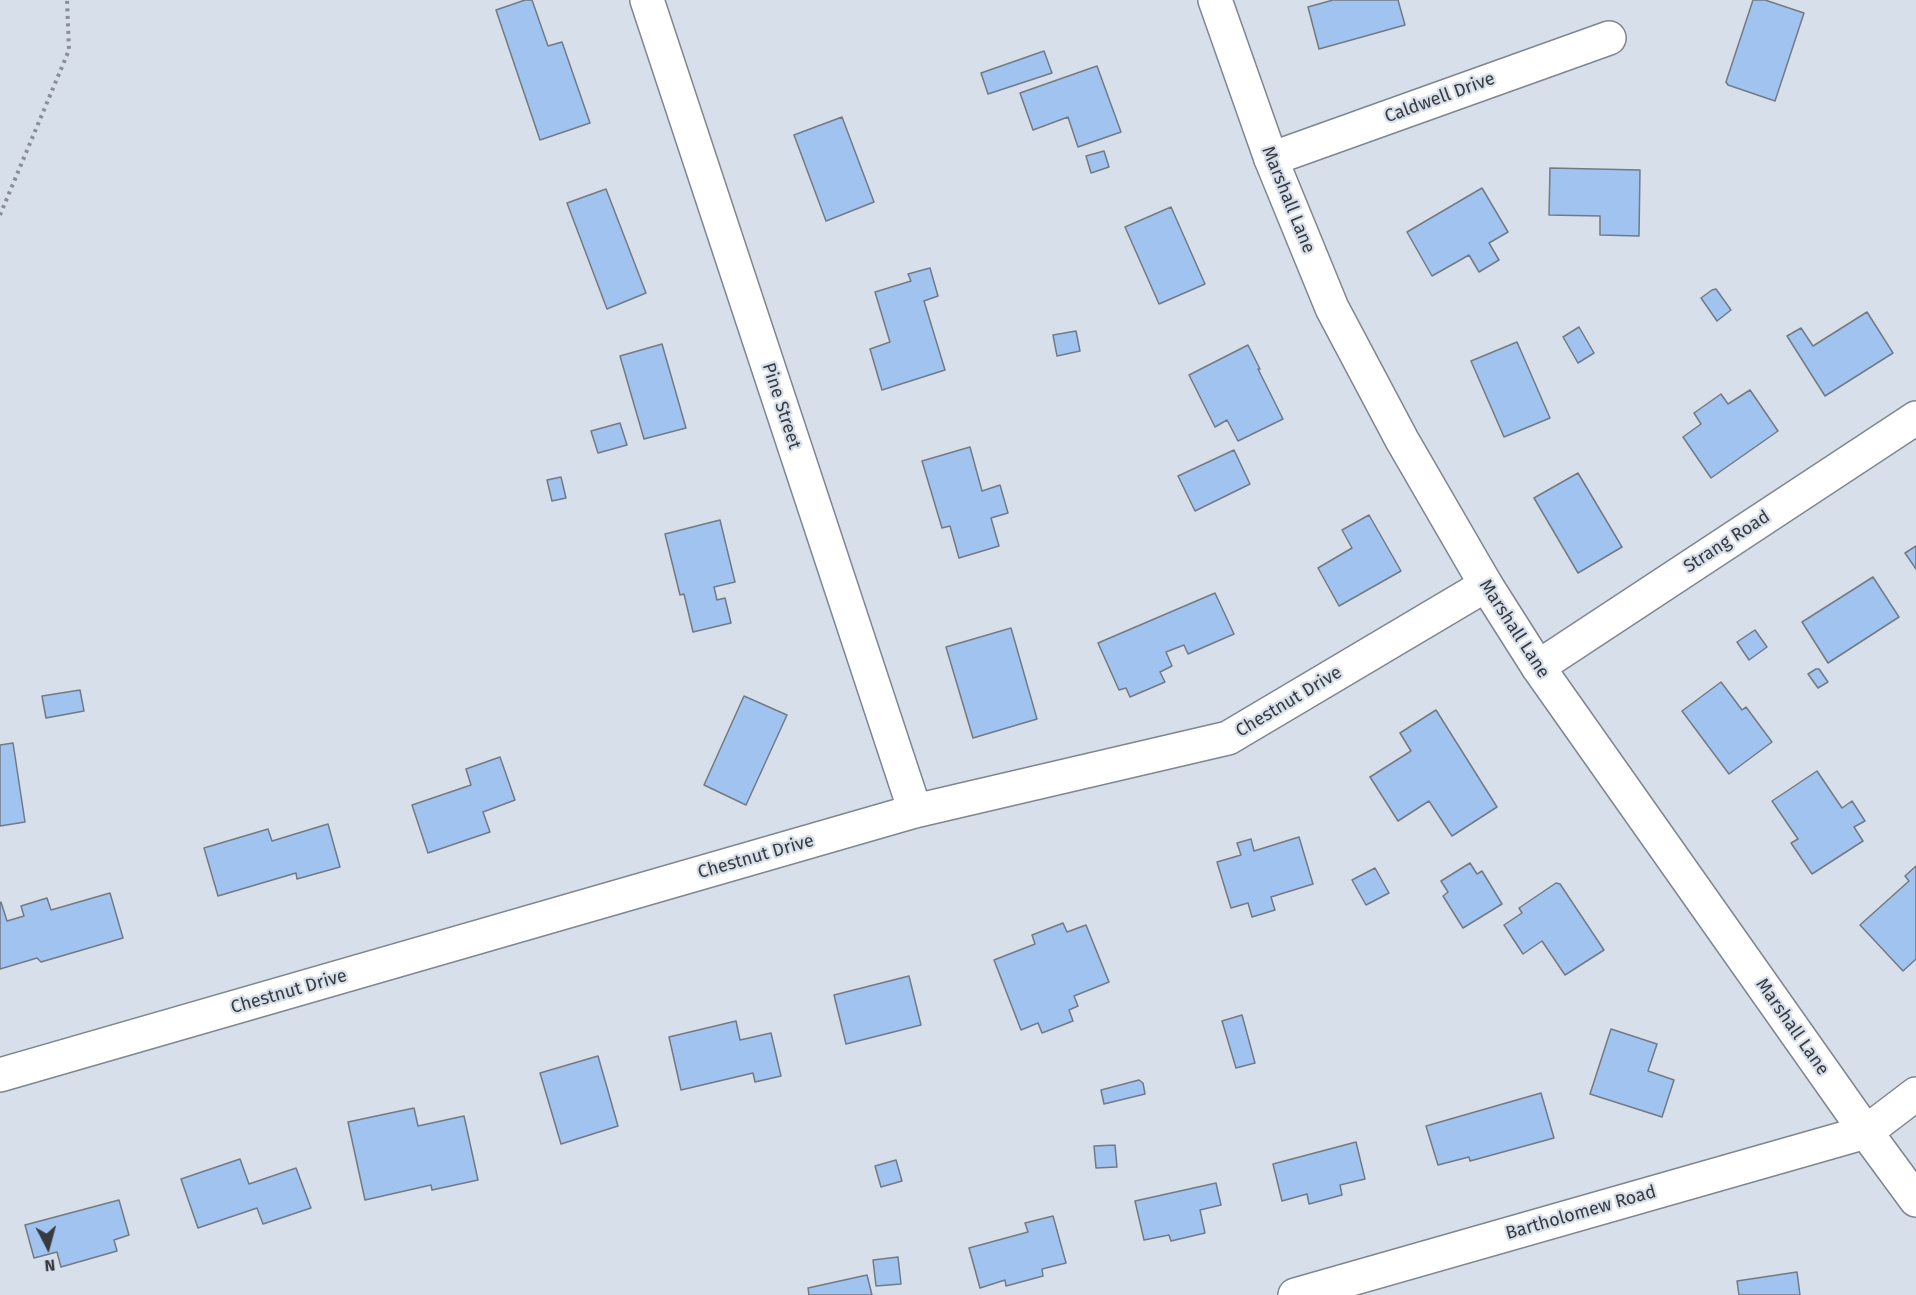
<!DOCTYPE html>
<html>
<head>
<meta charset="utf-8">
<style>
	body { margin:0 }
	#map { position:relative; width:1916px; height:1295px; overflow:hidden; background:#d7dfea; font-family:"Fira Sans",sans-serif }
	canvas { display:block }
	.north { position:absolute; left:18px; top:1217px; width:60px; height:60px; -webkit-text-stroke:4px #d7dfea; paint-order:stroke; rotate:174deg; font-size:16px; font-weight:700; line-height:24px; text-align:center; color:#373a3e }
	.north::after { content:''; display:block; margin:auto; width:21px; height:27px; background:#373a3e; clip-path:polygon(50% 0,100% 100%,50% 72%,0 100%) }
</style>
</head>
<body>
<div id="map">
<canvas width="1916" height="1295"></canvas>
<div class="north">N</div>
</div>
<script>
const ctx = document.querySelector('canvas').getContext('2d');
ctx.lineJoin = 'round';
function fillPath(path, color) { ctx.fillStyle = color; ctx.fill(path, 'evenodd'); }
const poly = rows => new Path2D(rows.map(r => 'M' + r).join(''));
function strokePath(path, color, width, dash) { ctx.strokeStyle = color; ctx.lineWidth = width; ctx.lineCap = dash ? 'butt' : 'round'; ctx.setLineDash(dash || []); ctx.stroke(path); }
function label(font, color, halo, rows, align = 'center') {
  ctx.font = font + ' "Fira Sans",sans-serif'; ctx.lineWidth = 4.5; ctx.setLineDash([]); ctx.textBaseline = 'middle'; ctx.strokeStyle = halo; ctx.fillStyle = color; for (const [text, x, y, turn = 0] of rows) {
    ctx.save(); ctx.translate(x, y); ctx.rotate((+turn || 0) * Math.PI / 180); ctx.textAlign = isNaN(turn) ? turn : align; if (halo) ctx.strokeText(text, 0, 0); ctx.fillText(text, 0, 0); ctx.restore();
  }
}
const building = poly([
	[525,0,532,0,548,46,562,42,590,123,540,140,496,10,525,0],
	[1333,0,1398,0,1405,25,1319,49,1308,7,1333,0],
	[1753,0,1765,0,1804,13,1775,101,1728,85,1726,82,1753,0],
	[1044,51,1052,73,988,94,981,73,1044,51],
	[1097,66,1121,132,1078,147,1068,117,1033,130,1020,93,1097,66],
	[842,117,874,202,826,221,794,135,842,117],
	[1104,151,1109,167,1091,173,1086,156,1104,151],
	[1550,168,1640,170,1639,236,1600,235,1600,216,1549,215,1550,168],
	[1482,188,1508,232,1489,243,1499,260,1479,272,1469,255,1432,276,1407,232,1482,188],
	[606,189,646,293,607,309,567,203,606,189],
	[1171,207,1205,284,1159,304,1125,227,1171,207],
	[930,268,938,296,924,301,945,370,882,390,870,349,890,342,875,292,911,281,908,274,930,268],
	[1716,289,1731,310,1717,321,1701,298,1712,290,1716,289],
	[1867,312,1893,353,1825,396,1787,336,1801,328,1813,346,1867,312],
	[1579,327,1594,353,1578,363,1563,337,1579,327],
	[1076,331,1080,351,1057,356,1053,335,1076,331],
	[1517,342,1550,418,1504,437,1471,361,1517,342],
	[662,344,686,428,644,439,620,356,662,344],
	[1248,345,1260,369,1258,369,1283,419,1238,441,1227,420,1215,427,1189,375,1248,345],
	[1750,390,1778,431,1711,478,1683,437,1701,424,1694,413,1721,394,1728,404,1750,390],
	[620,423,627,445,598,453,591,431,620,423],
	[970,447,982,491,1000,485,1008,513,991,518,999,546,959,558,950,526,942,528,922,461,970,447],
	[1234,450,1250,484,1195,511,1178,476,1234,450],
	[1578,473,1622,547,1578,573,1534,498,1578,473],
	[561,477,566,498,552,501,547,480,561,477],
	[1369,515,1401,571,1339,606,1318,568,1352,548,1342,530,1369,515],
	[720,520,735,582,714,587,717,600,725,598,731,623,693,632,684,594,680,595,665,534,720,520],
	[1916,546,1916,569,1905,553,1916,546],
	[1873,577,1899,617,1828,663,1802,622,1873,577],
	[1215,593,1234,634,1188,654,1184,645,1166,652,1172,666,1160,672,1165,682,1130,697,1126,688,1119,690,1098,643,1215,593],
	[1011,628,1037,719,973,738,946,647,1011,628],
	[1755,630,1767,647,1749,660,1737,642,1755,630],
	[1816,669,1819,669,1828,682,1818,688,1808,674,1816,669],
	[1721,682,1742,710,1746,707,1772,742,1729,774,1682,711,1721,682],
	[80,690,84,711,46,718,42,696,80,690],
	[744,696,787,715,746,805,704,785,744,696],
	[1436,710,1497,807,1452,836,1429,801,1398,821,1370,777,1411,751,1400,733,1436,710],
	[13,743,25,822,0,826,0,745,13,743],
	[500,757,515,800,483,812,490,832,428,853,412,805,471,785,466,769,500,757],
	[1817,771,1842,808,1852,801,1865,821,1854,827,1863,841,1812,874,1791,843,1798,839,1772,801,1817,771],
	[328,824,340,867,297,879,296,873,218,896,204,848,268,829,272,841,328,824],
	[1299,837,1313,884,1271,897,1275,910,1252,917,1248,903,1231,908,1217,862,1241,855,1237,843,1251,839,1254,851,1299,837],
	[1470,863,1477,874,1482,871,1502,904,1463,928,1443,896,1448,892,1441,881,1470,863],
	[1916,866,1916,959,1903,971,1860,925,1909,881,1905,876,1916,866],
	[1375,868,1389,893,1366,905,1352,880,1375,868],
	[1556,883,1560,884,1604,950,1565,975,1542,941,1523,954,1504,925,1522,913,1519,908,1556,883],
	[110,893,123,938,41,962,37,958,0,969,0,903,1,902,7,921,24,916,21,906,47,898,51,910,110,893],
	[1063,923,1067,932,1086,925,1109,982,1074,996,1078,1006,1069,1010,1073,1021,1042,1033,1038,1023,1021,1030,994,960,1035,944,1032,935,1063,923],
	[909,976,921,1025,846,1044,834,995,909,976],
	[1242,1015,1255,1063,1236,1068,1222,1021,1242,1015],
	[736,1021,740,1040,771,1033,781,1076,755,1082,753,1073,681,1090,669,1037,736,1021],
	[1611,1029,1657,1044,1648,1071,1674,1080,1662,1117,1590,1094,1611,1029],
	[598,1056,618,1126,561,1144,540,1073,598,1056],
	[1139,1080,1143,1083,1145,1094,1104,1104,1101,1090,1139,1080],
	[1541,1093,1554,1138,1470,1161,1469,1157,1438,1165,1426,1126,1541,1093],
	[414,1108,418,1126,464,1116,478,1180,432,1190,431,1185,365,1200,348,1122,414,1108],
	[1356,1142,1365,1179,1340,1185,1342,1195,1309,1204,1307,1194,1282,1201,1273,1164,1356,1142],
	[1115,1145,1117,1167,1096,1168,1094,1146,1115,1145],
	[240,1159,249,1184,296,1168,311,1208,263,1224,257,1208,198,1228,181,1179,240,1159],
	[896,1160,902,1181,881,1187,875,1166,896,1160],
	[1216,1183,1221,1205,1200,1210,1205,1233,1171,1241,1169,1235,1144,1240,1135,1201,1216,1183],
	[119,1200,129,1235,114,1240,117,1251,61,1267,57,1252,34,1258,25,1225,119,1200],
	[1053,1216,1066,1263,1042,1269,1043,1276,1006,1286,1005,1280,980,1288,969,1248,1028,1232,1025,1223,1053,1216],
	[898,1257,901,1284,876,1286,873,1260,898,1257],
	[1797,1272,1800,1295,1739,1295,1737,1281,1797,1272],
	[867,1275,872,1295,809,1295,808,1288,867,1275]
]);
fillPath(building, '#a0c3ef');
strokePath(building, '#737a84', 1.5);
const minor = poly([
	[647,0,915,811],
	[1271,159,1609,38],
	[1538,667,1916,418],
	[0,1075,915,811,1228,738,1486,585],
	[1295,1295,1866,1132,1916,1094]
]);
const tertiary = poly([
	[1215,0,1271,159,1332,308,1402,440,1486,585,1538,667,1866,1132,1916,1200]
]);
strokePath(minor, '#7f8690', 36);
strokePath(tertiary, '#7f8690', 36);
strokePath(poly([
	[0,215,69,50,67,0]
]), '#898f96', 4, [3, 4.5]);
strokePath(minor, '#fff', 33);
strokePath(tertiary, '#fff', 33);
label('18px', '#373a3e', '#d7dfea', [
	["Caldwell Drive",1440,98,-20],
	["Marshall Lane",1288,200,68],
	["Pine Street",781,406,72],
	["Strang Road",1727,542,-33],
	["Marshall Lane",1514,629,57],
	["Chestnut Drive",1289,702,-31],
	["Chestnut Drive",756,857,-16],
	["Chestnut Drive",289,992,-16],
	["Marshall Lane",1792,1027,55],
	["Bartholomew Road",1581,1213,-16]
]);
</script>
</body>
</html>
